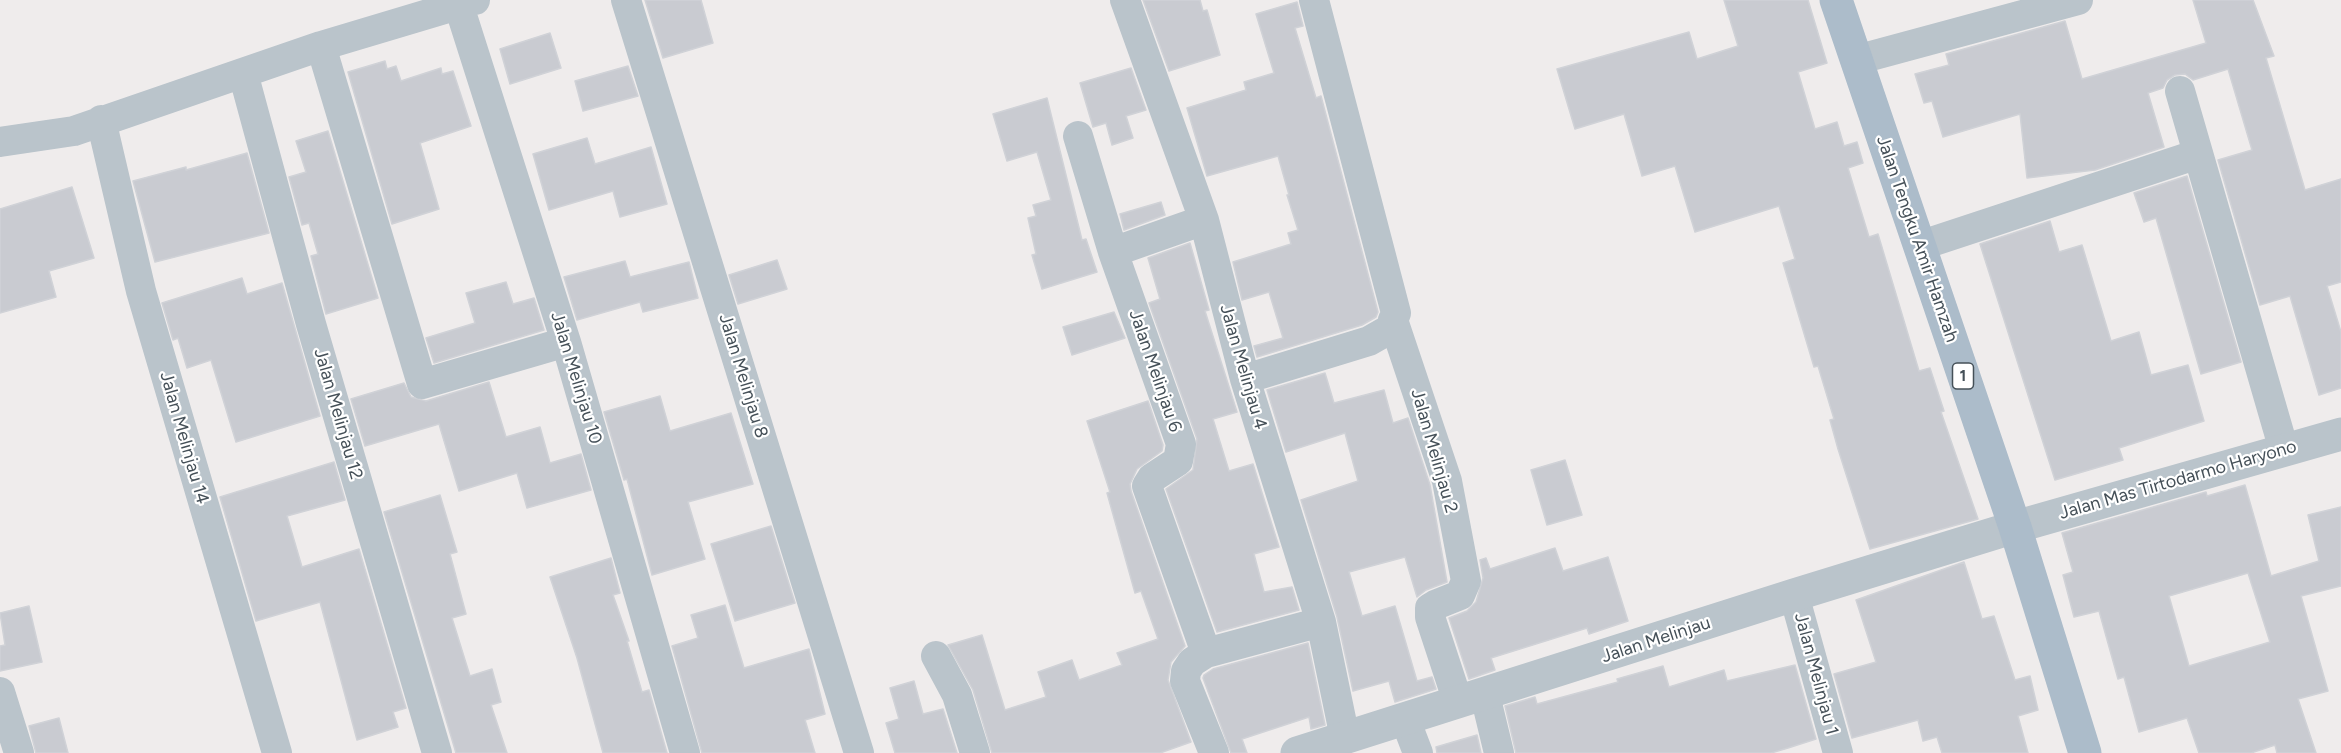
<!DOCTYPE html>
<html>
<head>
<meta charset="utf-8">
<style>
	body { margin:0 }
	canvas { display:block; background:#efecec }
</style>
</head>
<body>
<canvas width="2341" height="753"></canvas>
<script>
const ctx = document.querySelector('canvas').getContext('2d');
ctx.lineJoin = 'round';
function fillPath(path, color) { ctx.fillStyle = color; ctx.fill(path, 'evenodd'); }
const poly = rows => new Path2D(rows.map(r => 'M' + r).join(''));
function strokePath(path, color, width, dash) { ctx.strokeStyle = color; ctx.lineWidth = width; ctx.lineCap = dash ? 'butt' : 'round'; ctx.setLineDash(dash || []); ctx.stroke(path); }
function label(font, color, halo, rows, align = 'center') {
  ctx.font = font + ' Figtree,sans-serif'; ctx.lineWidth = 4.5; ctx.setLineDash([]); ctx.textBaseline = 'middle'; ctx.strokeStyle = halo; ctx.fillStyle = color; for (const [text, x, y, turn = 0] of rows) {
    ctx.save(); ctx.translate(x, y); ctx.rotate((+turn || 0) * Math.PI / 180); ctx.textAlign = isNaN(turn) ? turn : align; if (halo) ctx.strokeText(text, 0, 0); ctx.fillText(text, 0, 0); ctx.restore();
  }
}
const building = poly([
	[645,0,701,0,713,43,663,58,645,0],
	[1143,0,1200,0,1203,11,1207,10,1220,55,1169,71,1143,0],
	[1724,0,1808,0,1827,63,1798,72,1815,129,1837,122,1844,146,1857,142,1863,163,1848,168,1869,237,1878,234,1919,371,1930,368,1944,411,1941,412,1978,519,1870,549,1838,449,1830,420,1834,419,1818,366,1814,367,1783,263,1795,259,1779,206,1695,232,1675,166,1642,176,1624,114,1575,129,1557,69,1689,32,1697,59,1738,46,1724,0],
	[2193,0,2253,0,2274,56,2266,58,2305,190,2341,179,2341,282,2327,286,2341,332,2341,388,2319,395,2290,296,2260,305,2218,160,2252,150,2228,69,2193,80,2185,74,2175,75,2167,80,2163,88,2148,93,2164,147,2095,170,2027,178,2020,114,1943,137,1932,101,1924,103,1915,74,1949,65,1946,54,2065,21,2082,79,2206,43,2193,0],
	[1297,2,1303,26,1295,28,1316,98,1321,96,1378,312,1376,317,1362,325,1257,357,1254,346,1283,338,1269,292,1242,300,1233,262,1291,244,1288,233,1298,230,1287,195,1289,195,1278,156,1207,176,1187,108,1246,90,1244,82,1274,73,1256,14,1297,2],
	[550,33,561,68,510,84,500,49,550,33],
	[385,61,387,69,396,66,401,81,441,68,442,74,453,71,471,126,420,143,439,209,392,224,348,72,385,61],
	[628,66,638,96,583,111,575,81,628,66],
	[1131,68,1146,110,1126,116,1133,138,1112,145,1106,123,1093,127,1080,83,1131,68],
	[1047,98,1082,240,1086,239,1097,272,1042,289,1032,255,1036,254,1028,218,1036,216,1033,205,1051,200,1037,152,1007,161,993,114,1047,98],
	[328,131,378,298,326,314,311,256,318,254,309,223,302,225,289,177,306,172,296,141,328,131],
	[587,138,595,164,651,147,667,204,620,217,613,191,549,210,533,154,587,138],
	[247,153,269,233,155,262,133,181,186,167,186,170,247,153],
	[2187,176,2241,362,2201,374,2156,218,2144,222,2134,193,2187,176],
	[72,187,94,258,49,271,56,297,0,313,0,209,72,187],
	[1161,202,1165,215,1124,230,1120,214,1161,202],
	[2050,221,2059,252,2082,245,2111,341,2139,332,2151,375,2188,365,2204,421,2119,448,2123,460,2055,480,1980,244,2050,221],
	[1190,243,1209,310,1205,311,1237,412,1213,419,1229,471,1253,464,1279,547,1254,554,1264,592,1292,587,1299,610,1217,632,1166,489,1193,470,1197,439,1149,303,1160,299,1148,258,1190,243],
	[777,260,787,289,738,304,729,275,777,260],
	[625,261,630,277,689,262,698,298,643,312,640,302,577,320,564,277,625,261],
	[242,278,247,294,282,283,320,416,236,442,211,360,187,368,178,338,173,340,162,303,242,278],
	[506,282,513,304,534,298,544,330,434,363,426,338,475,323,466,293,506,282],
	[1114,312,1125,338,1072,355,1063,327,1114,312],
	[1325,373,1334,403,1384,390,1393,423,1408,418,1430,485,1447,582,1426,590,1417,597,1405,557,1349,572,1362,616,1395,606,1417,681,1432,677,1436,689,1395,702,1389,681,1353,691,1337,617,1301,500,1358,481,1345,433,1286,452,1267,390,1325,373],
	[489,382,506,437,540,427,550,463,581,454,591,490,527,508,517,473,459,491,439,424,365,446,351,399,404,383,411,397,426,401,489,382],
	[660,396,670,431,731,413,753,484,688,502,705,559,652,575,627,479,624,480,604,412,660,396],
	[1148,401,1163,445,1162,451,1137,469,1130,484,1131,491,1185,646,1171,662,1168,680,1191,742,1160,753,992,753,973,690,948,645,982,635,1005,710,1046,697,1038,672,1072,660,1079,680,1122,665,1117,653,1158,639,1141,591,1135,593,1107,493,1110,492,1087,421,1148,401],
	[1565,460,1582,515,1547,525,1531,470,1565,460],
	[334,462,345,500,287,516,302,567,359,549,406,708,393,712,398,727,357,740,320,602,256,621,220,497,334,462],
	[2245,485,2271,576,2319,561,2308,515,2341,507,2341,586,2301,596,2328,691,2298,699,2316,753,2277,753,2275,745,2251,753,2199,753,2187,718,2139,732,2124,677,2118,679,2099,611,2074,617,2063,575,2073,572,2062,533,2206,492,2207,496,2245,485],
	[2248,573,2270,642,2189,666,2169,596,2248,573],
	[440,495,457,552,450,554,466,614,452,618,470,676,492,669,501,702,491,705,507,753,456,753,384,512,440,495],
	[771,526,795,603,735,621,711,544,771,526],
	[1555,548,1563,571,1608,557,1628,621,1589,634,1587,628,1491,658,1495,670,1469,679,1449,618,1467,611,1476,602,1483,578,1480,560,1486,558,1490,569,1555,548],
	[611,558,620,593,613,595,629,641,627,641,642,692,649,690,667,753,603,753,577,658,550,577,611,558],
	[1964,562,1982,619,1994,616,2015,680,2030,676,2038,710,2018,716,2028,753,1942,753,1937,737,1923,741,1918,720,1852,738,1834,674,1876,662,1856,600,1964,562],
	[725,605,744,668,809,649,825,714,805,720,815,753,702,753,672,646,698,638,691,615,725,605],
	[29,606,42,662,0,671,0,646,5,645,0,613,29,606],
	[1308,643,1325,725,1311,729,1309,717,1242,739,1247,753,1231,753,1203,678,1204,675,1213,669,1308,643],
	[1795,665,1816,739,1788,748,1771,753,1516,753,1505,706,1535,697,1537,704,1618,682,1617,679,1663,666,1669,687,1724,670,1727,681,1795,665],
	[914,681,923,714,943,709,957,753,895,753,886,723,899,719,890,688,914,681],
	[59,718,68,753,36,753,29,726,59,718],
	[1477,735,1481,753,1437,753,1436,747,1477,735]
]);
fillPath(building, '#c9cbd1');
strokePath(building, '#d0d2d7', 1.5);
strokePath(poly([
	[626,0,859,753],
	[1125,0,1204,220,1245,379,1321,622,1345,738],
	[459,6,566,342,685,753],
	[321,46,422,384,566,342],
	[1856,60,2078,0],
	[243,73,311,324,437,753],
	[2180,91,2284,450],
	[101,120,141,291,277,753],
	[1078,136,1113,252,1181,444,1178,461,1152,478,1147,486,1206,653],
	[0,142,74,131,321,46,475,0],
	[1919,246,2198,154],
	[1113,252,1204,220],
	[1393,320,1447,481,1466,581,1460,595,1435,605,1430,608,1430,617,1458,702],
	[1245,379,1369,341,1390,329,1396,313,1314,0],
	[1794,595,1838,753],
	[936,656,957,695,975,753],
	[0,692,19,753],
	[1485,695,1499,753],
	[1405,719,1418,753],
	[1214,753,1185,681,1186,671,1192,662,1206,653,1321,622]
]), '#bac4cb', 30);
strokePath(poly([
	[1297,753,1794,595,2015,527,2341,434]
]), '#bac4cb', 33);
strokePath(poly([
	[1836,0,2015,527,2085,753]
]), '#acbcca', 33);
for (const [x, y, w] of [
	[1963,376,21]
]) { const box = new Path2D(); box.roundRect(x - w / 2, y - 13, w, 26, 4.5); ctx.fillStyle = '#fff'; ctx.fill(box); strokePath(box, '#455058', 1.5); }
label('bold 16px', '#455058', null, [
	["1",1963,376]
]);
label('18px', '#455058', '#fff', [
	["Jalan Tengku Amir Hamzah",1917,239,71],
	["Jalan Melinjau 4",1243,367,74],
	["Jalan Melinjau 6",1155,371,71],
	["Jalan Melinjau 8",743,376,73],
	["Jalan Melinjau 10",576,378,73],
	["Jalan Melinjau 12",338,414,74],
	["Jalan Melinjau 14",184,438,74],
	["Jalan Melinjau 2",1434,451,74],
	["Jalan Mas Tirtodarmo Haryono",2178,480,-16],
	["Jalan Melinjau",1656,640,-18],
	["Jalan Melinjau 1",1816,674,75]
]);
</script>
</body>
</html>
